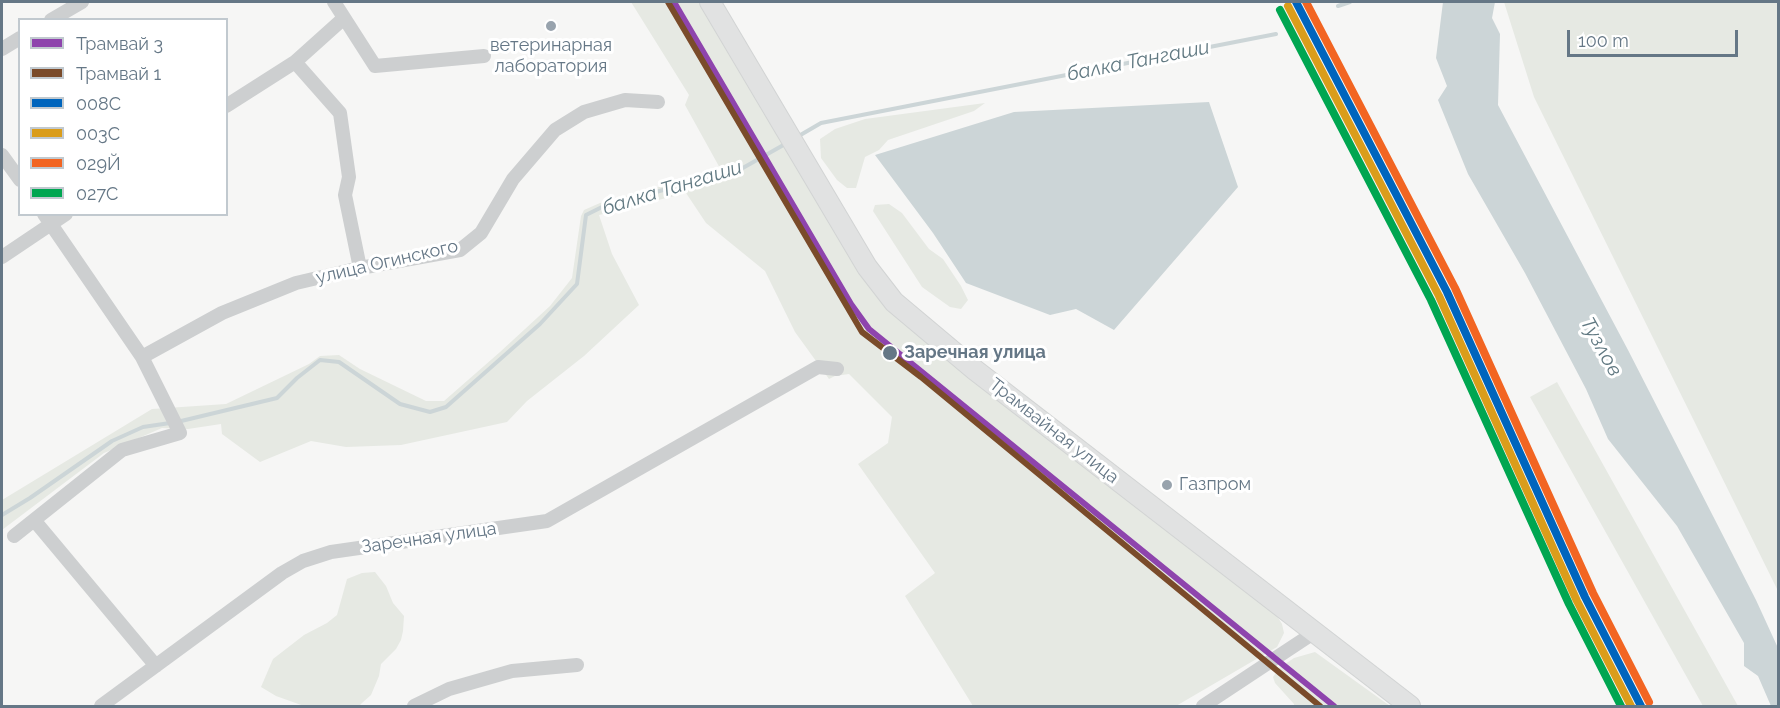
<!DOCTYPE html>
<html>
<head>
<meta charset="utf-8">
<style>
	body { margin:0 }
	#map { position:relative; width:1780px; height:708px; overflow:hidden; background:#f6f6f5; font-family:Raleway,sans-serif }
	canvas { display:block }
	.frame { position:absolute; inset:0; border:3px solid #657786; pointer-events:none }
	.legend { position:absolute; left:18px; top:18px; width:210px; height:198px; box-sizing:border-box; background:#fff; border:2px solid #c1c9cf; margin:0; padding:8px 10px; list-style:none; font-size:18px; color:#657786 }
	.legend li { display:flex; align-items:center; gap:12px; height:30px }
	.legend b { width:30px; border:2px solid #c1c9cf }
	.scale { position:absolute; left:1567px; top:30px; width:171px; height:27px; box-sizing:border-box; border:3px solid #657786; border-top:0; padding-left:8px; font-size:18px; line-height:21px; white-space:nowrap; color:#657786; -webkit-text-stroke:4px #fff; paint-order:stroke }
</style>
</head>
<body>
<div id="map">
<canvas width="1780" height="708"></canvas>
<div class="frame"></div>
<ul class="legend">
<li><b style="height:8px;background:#8e44ad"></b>Трамвай 3</li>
<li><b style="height:8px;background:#7a4b2a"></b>Трамвай 1</li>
<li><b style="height:8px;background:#0065bd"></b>008С</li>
<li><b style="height:8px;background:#da9d1b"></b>003С</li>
<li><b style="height:8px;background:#f26522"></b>029Й</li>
<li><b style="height:8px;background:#00a651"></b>027С</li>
</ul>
<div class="scale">100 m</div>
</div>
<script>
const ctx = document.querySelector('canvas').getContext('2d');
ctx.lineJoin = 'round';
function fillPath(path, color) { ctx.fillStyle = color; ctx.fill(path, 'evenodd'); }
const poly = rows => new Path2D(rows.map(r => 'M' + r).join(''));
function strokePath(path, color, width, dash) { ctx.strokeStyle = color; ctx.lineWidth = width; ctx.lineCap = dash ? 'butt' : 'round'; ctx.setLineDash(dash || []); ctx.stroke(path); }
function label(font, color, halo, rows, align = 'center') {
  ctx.font = font + ' Raleway,sans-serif'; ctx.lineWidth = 6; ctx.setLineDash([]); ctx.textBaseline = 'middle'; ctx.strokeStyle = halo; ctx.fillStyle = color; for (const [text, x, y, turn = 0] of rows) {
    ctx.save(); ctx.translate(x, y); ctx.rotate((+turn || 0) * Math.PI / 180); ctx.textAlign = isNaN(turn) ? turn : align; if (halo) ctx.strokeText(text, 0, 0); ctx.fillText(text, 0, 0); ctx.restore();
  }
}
fillPath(poly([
	[631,2,703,2,869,281,1036,425,1277,616,1282,624,1284,633,1277,647,1176,706,973,706,905,596,935,573,858,464,888,443,892,417,849,374,835,376,829,379,795,332,765,271,706,223,686,193,599,215,612,254,639,305,584,356,527,401,507,422,401,445,346,447,311,441,260,462,222,434,221,424,188,429,162,428,104,453,2,530,2,500,152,409,226,404,309,364,320,356,339,355,360,369,426,401,444,401,500,352,550,306,572,278,581,216,584,210,600,203,721,170,685,105,689,95],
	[1504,2,1778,2,1778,591,1534,97],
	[985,103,974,111,888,140,879,150,865,157,856,188,847,188,837,180,821,158,820,139,835,129,865,119],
	[889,204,902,213,929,249,943,259,961,286,968,300,961,309,950,307,922,287,873,211,875,205],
	[1557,382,1738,706,1703,706,1530,397],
	[375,572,386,586,393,603,404,616,403,631,401,640,396,649,381,664,379,676,371,695,362,703,359,706,304,706,276,696,261,687,273,659,304,635,327,623,337,615,347,579,362,573],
	[1315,652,1390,706,1294,706,1294,704,1275,683,1273,677,1279,668,1294,658]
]), '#e6e9e3');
fillPath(poly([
	[1443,2,1495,2,1492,18,1500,34,1498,105,1628,350,1756,600,1778,648,1778,706,1771,706,1758,676,1744,666,1744,643,1677,526,1608,439,1586,389,1525,273,1468,174,1438,100,1447,86,1436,58],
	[1209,102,1238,187,1114,330,1076,309,1050,315,966,283,933,233,875,155,1014,112]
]), '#ccd5d7');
strokePath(poly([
	[1338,6,1350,2],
	[797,137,821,123,1276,34],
	[177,422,277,398,297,378,320,360,339,362,400,404,430,412,446,407,540,324,577,284,586,215,604,206,741,169,787,143],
	[2,515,30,498,112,441,143,427,170,423]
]), '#ccd5d7', 4);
const secondary = poly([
	[710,2,867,267,894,302,975,370,1410,706]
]);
strokePath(secondary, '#d2d4d4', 22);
strokePath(poly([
	[334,2,375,66,484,56],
	[51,20,82,2],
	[2,49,20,38],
	[295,62,340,113,349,177,345,195,360,268],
	[226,106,295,62,344,18],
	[2,155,20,180],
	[2,257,66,214],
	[142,357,222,313,296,283,360,268,460,250,481,233,513,179,555,130,584,112,625,100,658,102],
	[34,520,156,666],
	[14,536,122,450,180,433,142,357,44,214],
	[101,706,282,573,303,561,331,552,547,521,818,367,837,369],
	[414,706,449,689,512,671,577,665],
	[1203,706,1315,632]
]), '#cdcfd0', 14);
strokePath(secondary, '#e1e2e2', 20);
strokePath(poly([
	[1296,2,1447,292,1585,597,1641,706]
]), '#0065bd', 8);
strokePath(poly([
	[1288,6,1439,296,1577,601,1631,706]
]), '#da9d1b', 8);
strokePath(poly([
	[1306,2,1455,288,1593,593,1649,702]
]), '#f26522', 8);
strokePath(poly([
	[1280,10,1431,300,1569,604,1621,706]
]), '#00a651', 8);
strokePath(poly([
	[674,2,851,304,869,329,1334,706]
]), '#8e44ad', 6);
strokePath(poly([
	[668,2,862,332,921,377,1320,706]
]), '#7a4b2a', 6);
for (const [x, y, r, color] of [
	[551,26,6,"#98a3ad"],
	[890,353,8,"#657786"],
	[1167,485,6,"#98a3ad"]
]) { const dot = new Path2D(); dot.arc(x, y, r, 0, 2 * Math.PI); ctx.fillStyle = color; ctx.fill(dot); strokePath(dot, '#fff', 2); }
label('18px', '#657786', '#fff', [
	["ветеринарная",551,46],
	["лаборатория",551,67],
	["Газпром",1179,485,"left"]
]);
label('18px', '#657786', '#fff', [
	["улица Огинского",387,262,-13],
	["Трамвайная улица",1054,431,38],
	["Заречная улица",429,538,-8]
]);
label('bold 18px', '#657786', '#fff', [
	["Заречная улица",904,353]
], 'left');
label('italic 20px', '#617982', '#fff', [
	["балка Тангаши",1138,61,-11],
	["балка Тангаши",672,188,-17],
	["Тузлов",1601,347,61]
]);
</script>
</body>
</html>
